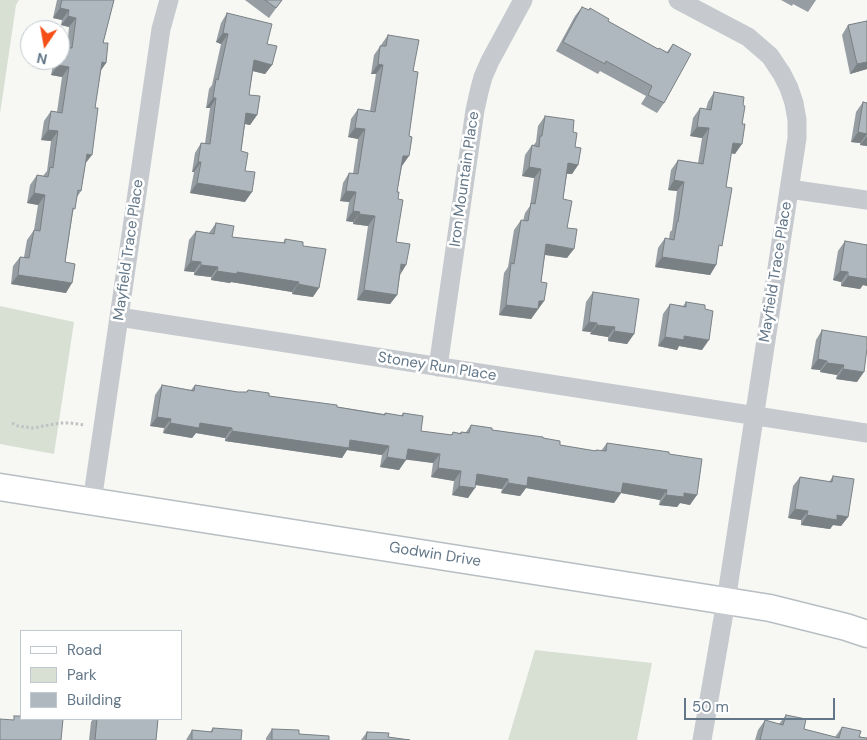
<!DOCTYPE html>
<html>
<head>
<meta charset="utf-8">
<style>
	body { margin:0 }
	#map { position:relative; width:867px; height:740px; overflow:hidden; background:#f7f7f4; font-family:"DM Sans",sans-serif }
	canvas { display:block }
	.legend { position:absolute; left:20px; top:630px; width:162px; height:90px; box-sizing:border-box; background:#fff; border:1px solid #c1c9cf; margin:0; padding:6px 9px; list-style:none; font-size:15px; color:#637788 }
	.legend li { display:flex; align-items:center; gap:10px; height:25px }
	.legend b { width:25px; border:1px solid #c1c9cf }
	.north { position:absolute; left:20px; top:20px; width:50px; height:50px; box-sizing:border-box; background:#fff; border:1px solid #c1c9cf; border-radius:50%; rotate:192deg; font-size:14px; font-weight:700; line-height:20px; text-align:center; color:#637788 }
	.north::after { content:''; display:block; margin:auto; width:18px; height:22px; background:#f54e16; clip-path:polygon(50% 0,100% 100%,50% 72%,0 100%) }
	.scale { position:absolute; left:684px; top:698px; width:151px; height:22px; box-sizing:border-box; border:2px solid #637788; border-top:0; padding-left:6px; font-size:15px; line-height:18px; white-space:nowrap; color:#637788; -webkit-text-stroke:4px #fff; paint-order:stroke }
</style>
</head>
<body>
<div id="map">
<canvas width="867" height="740"></canvas>
<ul class="legend">
<li><b style="height:6px;background:#fff"></b>Road</li>
<li><b style="height:14px;background:#d8e0d4"></b>Park</li>
<li><b style="height:14px;background:#afb8be"></b>Building</li>
</ul>
<div class="north">N</div>
<div class="scale">50 m</div>
</div>
<script>
const ctx = document.querySelector('canvas').getContext('2d');
ctx.lineJoin = 'round';
function fillPath(path, color) { ctx.fillStyle = color; ctx.fill(path, 'evenodd'); }
const poly = rows => new Path2D(rows.map(r => 'M' + r).join(''));
function strokePath(path, color, width, dash) { ctx.strokeStyle = color; ctx.lineWidth = width; ctx.lineCap = dash ? 'butt' : 'round'; ctx.setLineDash(dash || []); ctx.stroke(path); }
function label(font, color, halo, rows, align = 'center') {
  ctx.font = font + ' "DM Sans",sans-serif'; ctx.lineWidth = 5; ctx.setLineDash([]); ctx.textBaseline = 'middle'; ctx.strokeStyle = halo; ctx.fillStyle = color; for (const [text, x, y, turn = 0] of rows) {
    ctx.save(); ctx.translate(x, y); ctx.rotate((+turn || 0) * Math.PI / 180); ctx.textAlign = isNaN(turn) ? turn : align; if (halo) ctx.strokeText(text, 0, 0); ctx.fillText(text, 0, 0); ctx.restore();
  }
}
fillPath(poly([
	[0,0,19,0,16,5,0,114],
	[0,306,74,322,54,454,0,444],
	[535,650,652,663,637,740,508,740]
]), '#d8e0d4');
const secondary = poly([
	[0,487,726,601,770,608,846,627,867,634]
]);
strokePath(secondary, '#b8bec2', 29);
strokePath(poly([
	[12,423,18,426,33,428,60,423,70,423,85,425]
]), '#bfc2c4', 3, [2.5, 2.5]);
strokePath(poly([
	[678,0,748,37,770,56,782,74,789,88,794,103,797,120,797,138,726,601,702,740],
	[789,189,867,200],
	[119,317,867,433],
	[438,367,475,110,479,92,483,77,490,61,523,0],
	[92,502,161,29,169,0]
]), '#c6cace', 19);
strokePath(secondary, '#fff', 26);
fillPath(poly([
	[57,0,114,0,103,43,106,63,101,70,81,191,77,197,73,212,65,262,66,293,11,284,13,266,20,257,24,257,27,240,34,230,38,205,27,203,30,185,37,175,43,176,47,171,51,141,41,140,44,121,51,111,57,112,62,77,51,75,54,60,60,60,60,48,61,47,67,48,69,27,61,25,62,20,53,18],
	[245,0,282,0,269,18],
	[781,0,816,0,808,12,793,4,792,6],
	[582,7,588,10,590,8,608,21,658,49,667,52,673,44,664,103,657,113,641,104,646,96,600,71,598,74,556,51,575,16],
	[227,13,267,44,272,65,265,74,253,71,249,95,257,115,250,125,245,124,241,151,245,171,245,202,190,193,194,172,192,172,195,153,201,143,205,143,210,108,206,108,209,89,212,85,221,44,216,42,221,23],
	[867,21,867,69,850,74,842,35,848,25],
	[388,35,413,71,402,166,397,192,398,199,396,242,400,275,397,295,390,304,357,300,368,226,353,224,353,222,346,221,349,202,340,201,343,183,349,173,353,174,358,139,348,137,351,119,358,109,370,111,376,74,371,74,374,55],
	[714,92,735,154,731,153,726,187,716,265,710,275,655,267,658,248,665,238,669,239,670,232,672,230,677,191,668,190,671,170,678,160,698,163,702,138,690,136,693,118,700,108,706,109,708,102],
	[863,102,867,103,867,146,860,145,860,143,851,142,856,112],
	[545,116,573,132,578,165,572,174,567,174,563,199,567,228,567,258,545,255,541,282,544,301,531,319,499,315,504,273,508,267,514,230,521,220,523,221,525,213,530,206,534,178,522,176,525,155,532,145,533,146,536,142,538,126],
	[216,223,232,237,283,243,285,239,303,246,313,297,292,294,292,292,231,282,230,283,211,280,211,277,194,275,194,272,184,271,189,240,196,231,209,233],
	[845,241,866,245,867,244,867,286,863,285,860,289,841,286,841,282,833,280,838,251],
	[593,292,634,334,627,344,608,341,608,337,590,334,591,332,582,331,586,302],
	[686,302,702,350,679,346,677,350,658,346,663,314,670,304,683,306],
	[822,330,857,382,836,379,837,375,820,372,820,370,811,369,816,340],
	[162,385,191,390,195,385,238,392,246,392,248,390,269,396,384,414,385,413,401,416,403,413,421,431,451,435,453,432,460,433,461,432,466,432,471,425,492,430,543,438,560,445,595,451,596,450,601,451,607,443,669,454,690,505,680,503,677,507,659,505,660,500,621,493,614,503,526,488,520,496,501,493,502,489,475,485,468,498,452,495,454,481,431,477,433,463,406,459,399,470,380,467,382,455,347,450,342,458,225,441,225,438,196,433,192,438,163,433,164,428,150,426,155,395],
	[833,476,848,517,841,526,833,525,830,529,801,525,801,520,788,518,793,486,800,477,829,482],
	[786,715,804,729,835,737,842,727,867,740,755,740,758,730,765,720,779,724],
	[93,719,158,719,156,740,89,740,91,722],
	[213,728,241,740,186,740,192,730,210,732],
	[272,729,299,734,329,740,266,740,266,738],
	[367,732,388,737,410,740,361,740]
]), '#969ea3');
fillPath(poly([
	[60,8,69,10,62,20,53,18],
	[68,16,76,18,69,27,61,25],
	[223,33,228,34,221,44,216,42],
	[254,60,272,65,265,74,248,70],
	[102,62,106,63,99,73],
	[867,62,867,69,850,74,857,64],
	[378,64,383,65,376,74,371,74],
	[58,65,69,67,62,77,51,75],
	[213,98,216,98,210,108,206,108],
	[246,113,257,115,250,125,240,123],
	[697,127,709,128,702,138,690,136],
	[355,128,365,129,358,139,348,137],
	[48,130,58,131,51,141,41,140],
	[858,132,867,134,860,143,851,142],
	[867,136,867,146,860,145],
	[733,143,742,144,735,154,726,152],
	[87,154,92,155,85,164],
	[403,156,409,156,402,166,396,165],
	[198,162,201,162,194,172,192,172],
	[568,163,578,165,572,174,561,173],
	[529,167,541,169,534,178,522,176],
	[674,180,684,182,677,191,668,190],
	[197,183,252,192,245,202,190,193],
	[346,191,356,192,349,202,340,201],
	[34,193,45,195,38,205,27,203],
	[353,211,360,212,353,222,346,221],
	[359,214,375,216,368,226,353,224],
	[546,244,574,249,567,258,539,254],
	[662,257,716,265,710,275,655,267],
	[191,261,201,262,194,272,184,271],
	[401,264,406,265,400,275],
	[201,265,218,267,211,277,194,275],
	[217,271,237,272,299,282,292,292,231,282,230,283,211,280],
	[840,271,848,272,841,282,833,280],
	[18,275,72,283,66,293,11,284],
	[848,276,867,277,867,286,863,285,860,289,841,286],
	[298,284,319,288,313,297,292,294],
	[364,290,397,295,390,304,357,300],
	[539,301,544,301,531,319,499,315,506,305],
	[589,322,597,323,591,332,582,331],
	[597,325,615,327,608,337,590,334],
	[614,331,634,334,627,344,608,341],
	[684,336,709,340,702,350,679,346,677,350,658,346,665,337],
	[818,359,827,361,820,370,811,369],
	[827,363,844,365,837,375,820,372],
	[843,369,864,372,857,382,836,379],
	[157,417,171,419,164,428,150,426],
	[170,423,200,423,232,428,225,438,196,433,192,438,163,433],
	[232,431,350,440,389,446,382,455,347,450,342,458,225,441],
	[408,449,440,454,433,463,401,459],
	[387,457,406,460,399,470,380,467],
	[438,468,461,471,454,481,431,477],
	[477,474,508,479,502,489,470,484],
	[528,477,623,483,667,490,660,500,621,493,614,503,526,488,520,496,501,493,508,483],
	[459,486,475,488,468,498,452,495],
	[684,493,697,495,690,505,680,503,677,507,659,505,666,495],
	[795,509,808,511,801,520,788,518],
	[807,515,837,515,848,517,841,526,833,525,830,529,801,525]
]), '#7a8185');
const building = poly([
	[62,0,114,0,103,43,108,43,106,63,102,62,95,108,98,108,92,155,87,154,81,191,78,190,75,209,73,208,65,262,75,264,72,283,18,275,20,257,29,258,34,230,40,231,45,195,34,193,37,175,48,177,50,167,53,168,58,131,48,130,51,111,62,113,69,67,58,65,59,60,60,60,61,47,72,48,76,18,68,16,69,10,60,8,62,0],
	[265,0,282,0,276,8,265,0],
	[582,7,589,10,590,8,609,19,608,21,658,49,659,48,668,53,673,44,691,54,664,103,648,95,652,86,606,61,605,64,563,42,582,7],
	[227,13,272,24,267,44,277,46,272,65,254,60,249,95,260,96,257,115,246,113,241,151,248,153,245,171,255,172,252,192,197,183,201,162,198,162,201,143,210,144,216,98,213,98,216,79,218,80,228,34,223,33,227,13],
	[867,21,867,62,857,64,848,25,867,21],
	[388,35,419,40,413,71,418,72,409,136,412,137,409,156,403,156,397,192,399,192,398,199,403,200,396,242,410,244,406,265,401,264,397,295,364,290,375,216,359,214,360,212,353,211,356,192,346,191,349,173,358,174,365,129,355,128,358,109,375,112,383,65,378,64,380,46,386,46,388,35],
	[714,92,744,97,743,105,745,106,742,124,745,124,742,144,733,143,726,187,732,188,722,246,719,245,716,265,662,257,665,238,674,240,677,222,678,222,684,182,674,180,678,160,703,164,709,128,697,127,700,108,711,110,714,92],
	[863,102,867,103,867,134,858,132,863,102],
	[545,116,574,120,573,132,577,133,575,147,581,148,578,165,568,163,563,199,572,201,567,228,577,229,574,249,546,244,541,282,547,283,544,301,539,301,538,309,506,305,511,263,514,264,521,220,528,221,531,203,535,204,541,169,529,167,532,145,539,147,540,136,542,136,545,116],
	[216,223,234,226,232,237,285,243,285,239,303,242,303,246,326,249,319,288,298,284,299,282,237,272,237,274,217,271,218,267,201,265,201,262,191,261,196,231,214,234,216,223],
	[845,241,867,245,867,279,848,276,848,272,840,271,845,241],
	[593,292,639,299,634,334,614,331,615,327,597,325,597,323,589,322,593,292],
	[686,302,705,305,705,309,713,311,709,340,684,336,684,340,665,337,670,304,686,307,686,302],
	[822,330,867,337,867,348,864,372,843,369,844,365,827,363,827,361,818,359,822,330],
	[162,385,194,391,195,385,238,392,247,392,248,390,269,393,269,396,337,405,337,407,385,415,385,413,403,416,403,413,423,416,421,431,452,435,453,432,461,434,461,432,469,433,471,425,492,428,492,430,543,437,543,438,560,441,560,445,596,451,596,450,606,451,607,443,669,452,669,454,702,459,697,495,684,493,684,497,666,495,667,490,623,483,621,493,528,477,527,486,508,483,508,479,477,474,475,488,459,486,461,471,438,468,440,454,408,449,406,460,387,457,389,446,350,440,349,448,232,431,232,428,200,423,199,428,170,423,171,419,157,417,162,385],
	[833,476,854,479,848,517,837,515,837,520,807,515,808,511,795,509,800,477,832,482,833,476],
	[786,715,806,719,804,729,839,738,842,727,861,731,859,737,867,738,867,740,760,740,765,720,783,725,786,715],
	[14,716,21,716,21,719,63,719,61,740,0,740,0,719,14,720,14,716],
	[97,719,158,719,156,740,95,740,97,719],
	[213,728,242,730,241,740,192,740,192,730,212,732,213,728],
	[272,729,299,730,299,734,329,736,329,740,272,740,272,729],
	[367,732,389,733,388,737,410,740,366,740,367,732]
]);
fillPath(building, '#afb8be');
strokePath(building, '#7a8185', 1);
label('15px', '#637788', '#fff', [
	["Iron Mountain Place",465,179,-82],
	["Mayfield Trace Place",129,250,-82],
	["Mayfield Trace Place",776,272,-81],
	["Stoney Run Place",437,367,9],
	["Godwin Drive",435,555,9]
]);
</script>
</body>
</html>
